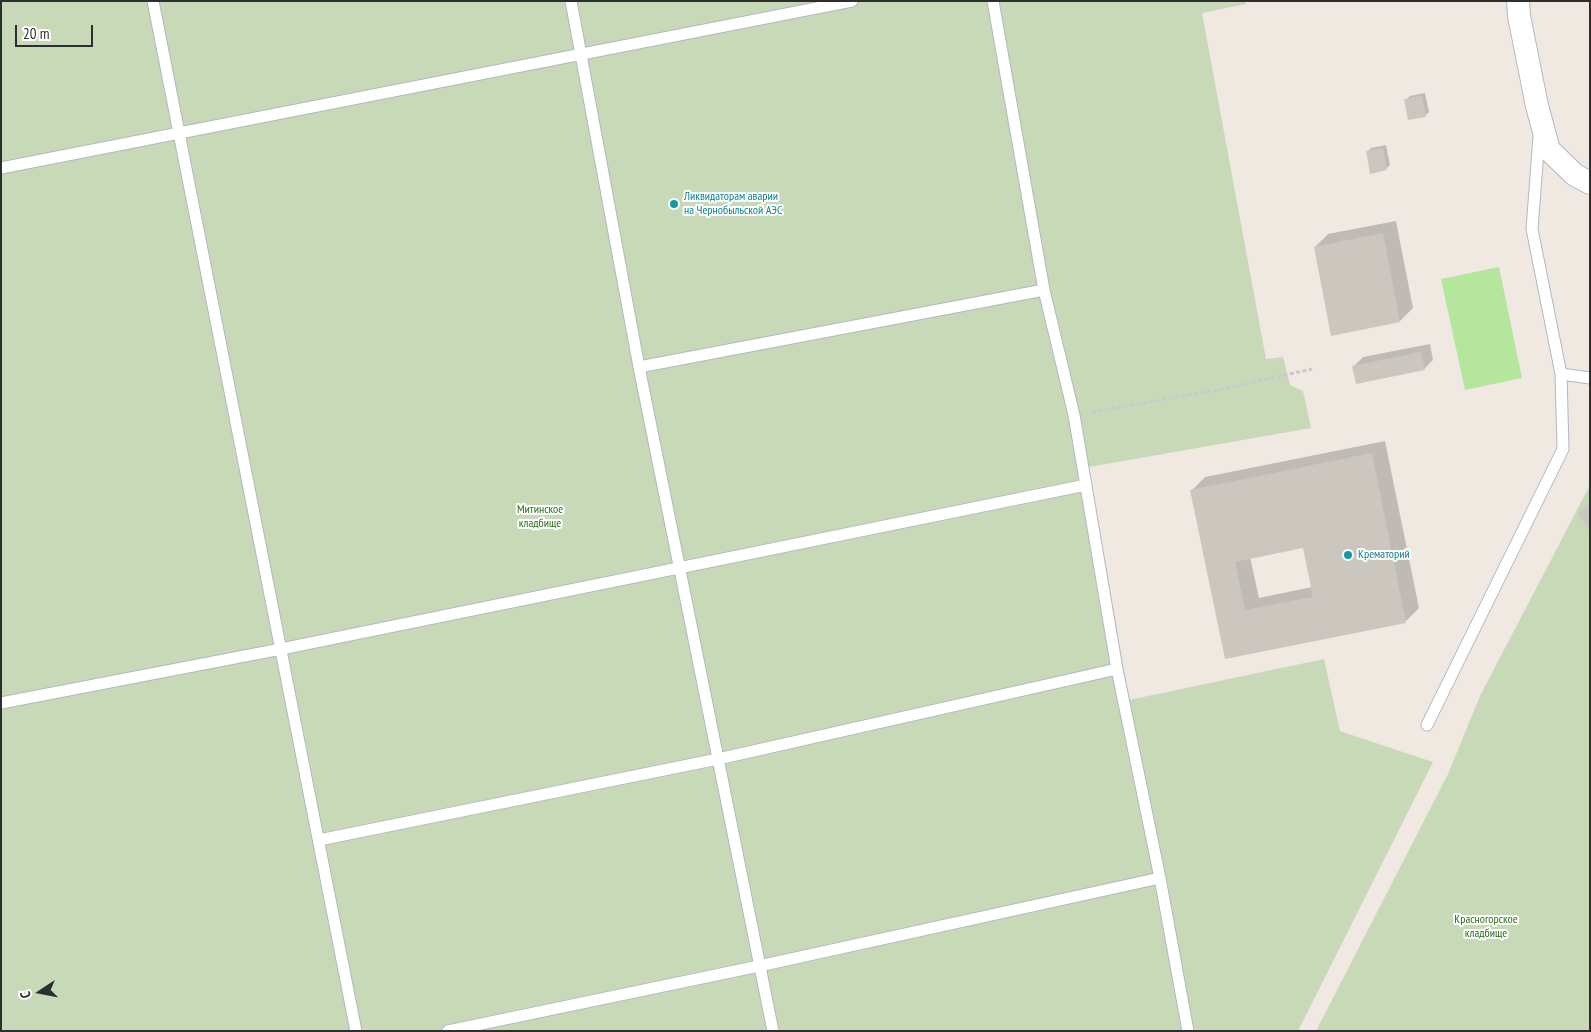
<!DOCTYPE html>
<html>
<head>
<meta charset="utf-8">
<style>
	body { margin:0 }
	#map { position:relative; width:1591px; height:1032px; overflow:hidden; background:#efe9e1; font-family:"PT Sans Narrow",sans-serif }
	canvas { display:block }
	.frame { position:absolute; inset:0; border:2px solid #2e2e2e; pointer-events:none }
	.north { position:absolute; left:15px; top:967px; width:50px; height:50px; -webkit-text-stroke:4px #fff; paint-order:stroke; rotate:259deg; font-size:14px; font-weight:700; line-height:20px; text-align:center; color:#2e2e2e }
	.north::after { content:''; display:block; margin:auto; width:18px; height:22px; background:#2e2e2e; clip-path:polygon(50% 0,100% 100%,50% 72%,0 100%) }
	.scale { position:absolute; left:15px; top:25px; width:78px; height:22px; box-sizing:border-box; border:2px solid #2e2e2e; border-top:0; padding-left:6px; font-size:15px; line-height:18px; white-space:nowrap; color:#2e2e2e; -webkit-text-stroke:4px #fff; paint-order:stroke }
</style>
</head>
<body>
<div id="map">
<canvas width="1591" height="1032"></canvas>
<div class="frame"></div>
<div class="north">С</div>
<div class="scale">20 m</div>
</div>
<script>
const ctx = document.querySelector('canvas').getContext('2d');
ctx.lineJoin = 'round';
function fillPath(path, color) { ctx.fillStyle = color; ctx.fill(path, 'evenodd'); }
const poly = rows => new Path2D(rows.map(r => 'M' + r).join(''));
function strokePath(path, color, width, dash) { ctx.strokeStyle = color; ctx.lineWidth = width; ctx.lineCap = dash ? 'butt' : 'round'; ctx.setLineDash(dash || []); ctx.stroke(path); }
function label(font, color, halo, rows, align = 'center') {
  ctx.font = font + ' "PT Sans Narrow",sans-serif'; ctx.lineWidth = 4; ctx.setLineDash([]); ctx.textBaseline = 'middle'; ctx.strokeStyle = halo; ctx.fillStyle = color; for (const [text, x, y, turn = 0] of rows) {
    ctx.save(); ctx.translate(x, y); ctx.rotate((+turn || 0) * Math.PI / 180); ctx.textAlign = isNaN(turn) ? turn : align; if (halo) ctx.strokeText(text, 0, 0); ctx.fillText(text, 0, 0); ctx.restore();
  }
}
fillPath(poly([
	[1499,267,1522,378,1465,390,1441,279]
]), '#b6e59e');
fillPath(poly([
	[1,1,1246,1,1246,4,1202,13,1266,359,1283,357,1290,385,1303,391,1311,428,1089,467,1129,700,1324,659,1340,731,1433,762,1298,1031,1,1031],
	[1590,485,1590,1031,1316,1031,1448,774,1480,696]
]), '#c8d9b8');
fillPath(poly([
	[1425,93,1429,112,1425,116,1406,100,1410,96],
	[1386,145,1390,165,1386,169,1367,152,1371,148],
	[1396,221,1413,308,1400,321,1315,247,1328,234],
	[1430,344,1433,360,1424,369,1354,366,1363,357],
	[1385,441,1419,608,1406,621,1226,658,1192,490,1205,477],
	[1304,546,1312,587,1259,598,1250,557]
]), '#0003');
fillPath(poly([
	[1422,96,1426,117,1408,120,1404,99],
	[1383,148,1387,170,1370,174,1366,151],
	[1383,233,1400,322,1331,336,1314,247],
	[1421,352,1425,370,1356,384,1352,366],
	[1372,453,1406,623,1225,659,1190,490],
	[1303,548,1313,597,1245,610,1235,562],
	[1590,503,1590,530,1577,514]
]), '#cbc7bf');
const lane = poly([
	[153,1,356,1031],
	[571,1,639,367,773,1031],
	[993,1,1044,290,1074,415,1117,669,1160,878,1188,1031],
	[1,168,852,1],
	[639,367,1044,290],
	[1561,374,1590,378],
	[1,703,281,649,1086,485],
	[1427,725,1563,449,1561,374,1532,229,1539,137],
	[319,840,718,759,1117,669],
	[448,1031,759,966,1160,878]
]);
const street = poly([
	[1518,1,1519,16,1537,106,1549,150,1575,175,1590,183]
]);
strokePath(lane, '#b4b7c1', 13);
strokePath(street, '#b4b7c1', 24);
strokePath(poly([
	[1092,412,1218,390,1312,369]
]), '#c9c9c9', 3, [4, 2.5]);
strokePath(lane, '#fff', 11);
strokePath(street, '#fff', 22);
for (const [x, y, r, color] of [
	[674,204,5,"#0f9aa8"],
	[1348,555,5,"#0f9aa8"]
]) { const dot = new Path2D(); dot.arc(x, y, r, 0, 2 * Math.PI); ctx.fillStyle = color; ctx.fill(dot); strokePath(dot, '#fff', 2); }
label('12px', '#0d838f', '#fff', [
	["Ликвидаторам аварии",684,197],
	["на Чернобыльской АЭС",684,211],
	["Крематорий",1358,555]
], 'left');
label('12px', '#2c6e1b', '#fff', [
	["Митинское",540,510],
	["кладбище",540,524],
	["Красногорское",1486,920],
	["кладбище",1486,934]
]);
</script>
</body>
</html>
